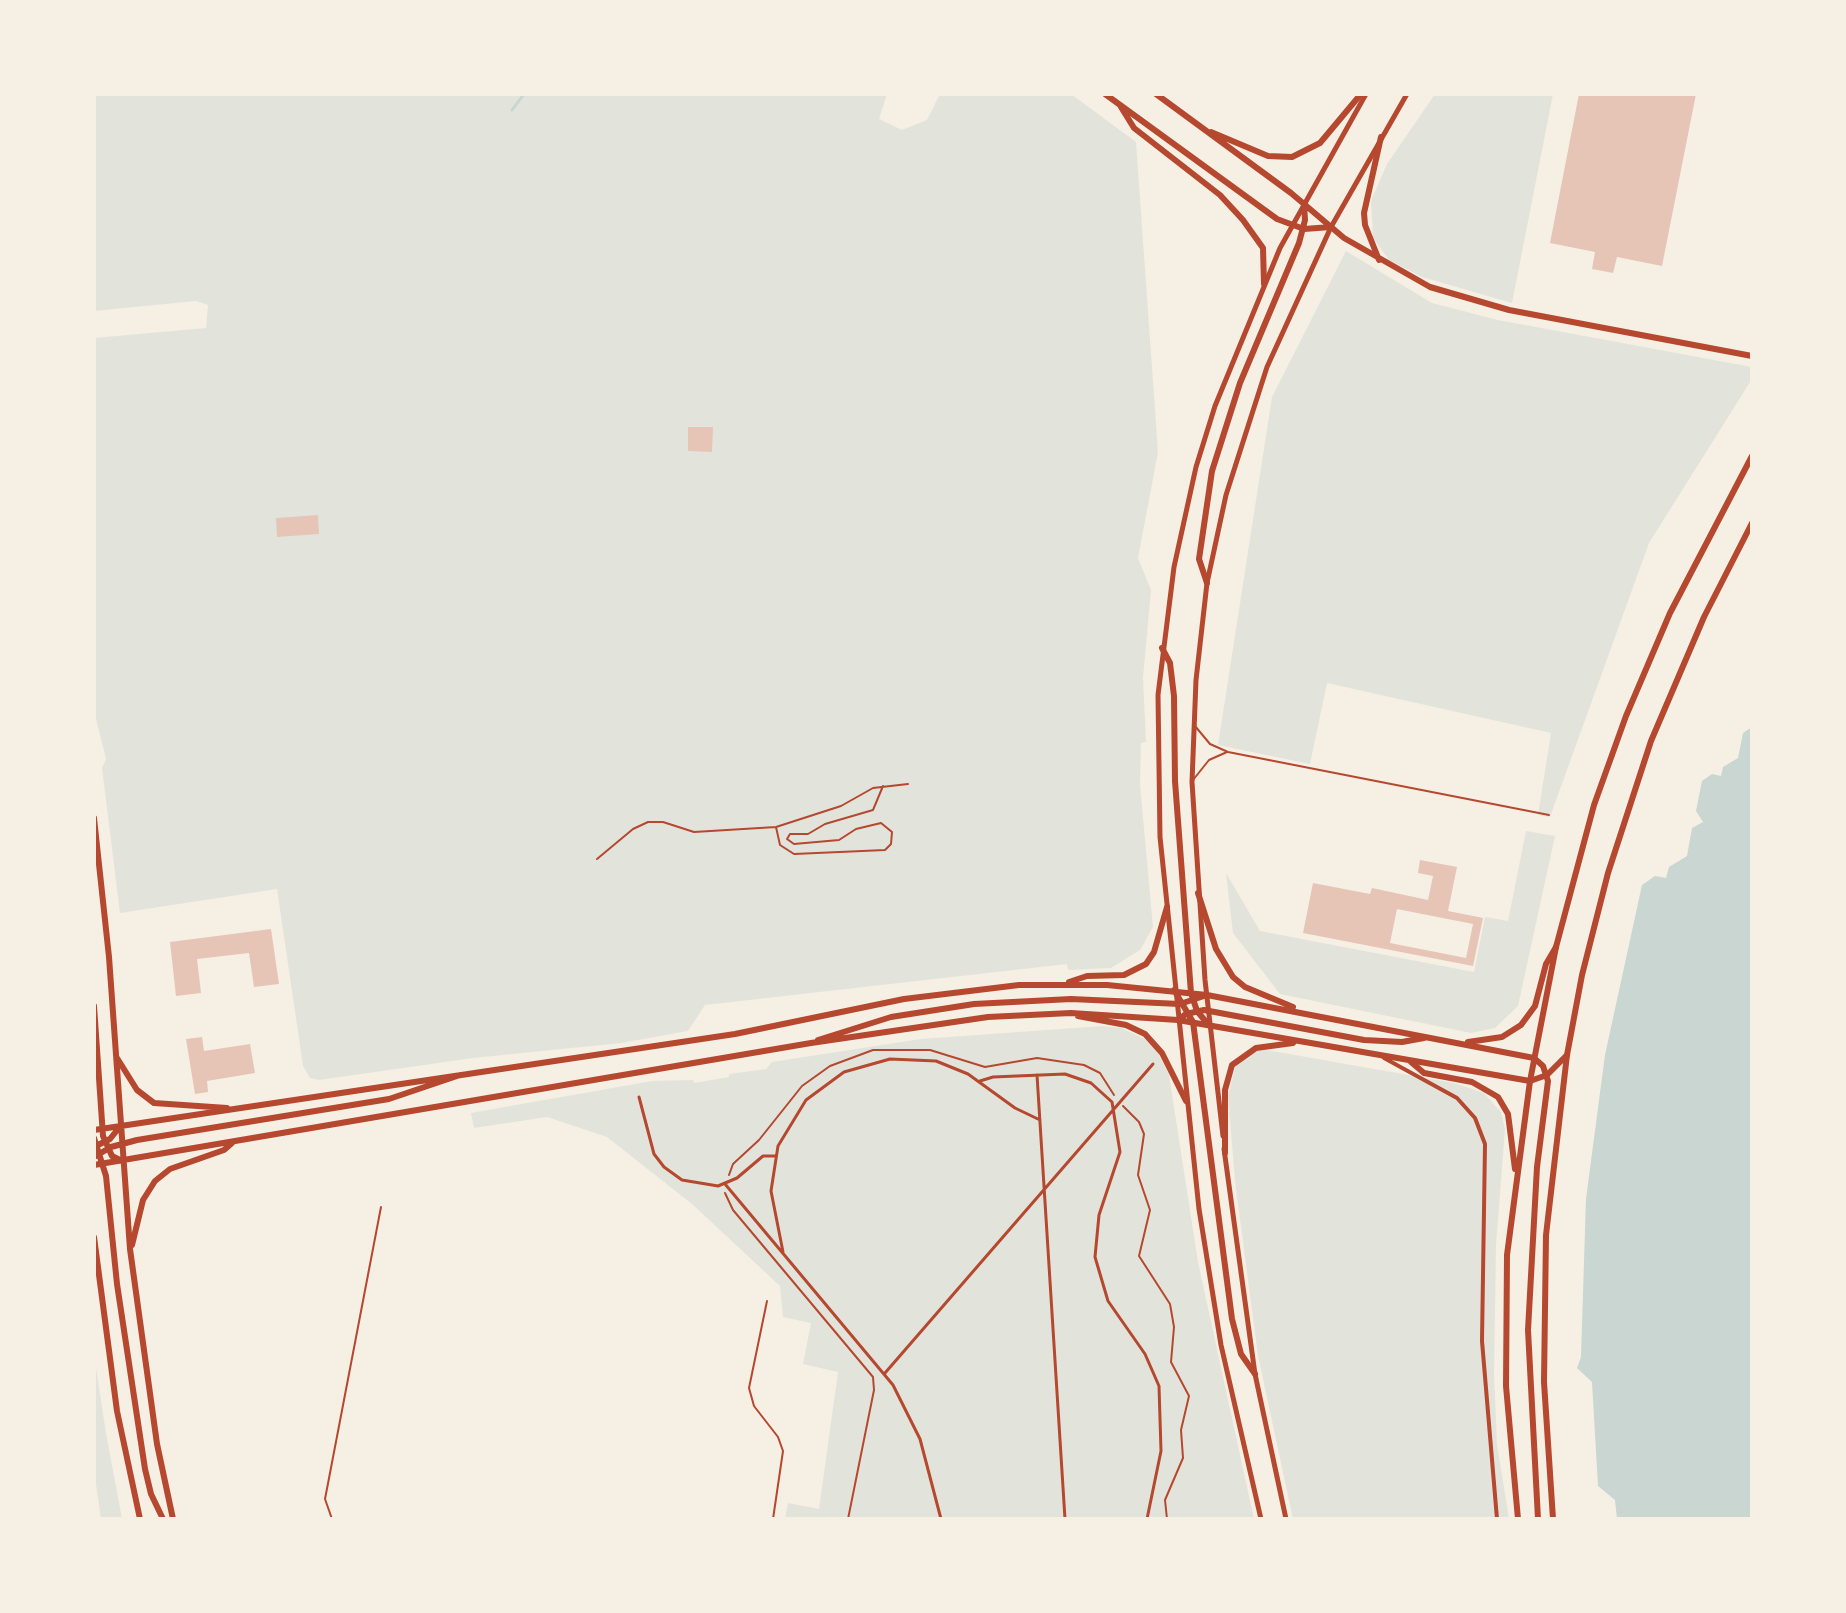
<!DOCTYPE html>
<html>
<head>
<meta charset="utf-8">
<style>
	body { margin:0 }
	#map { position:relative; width:1846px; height:1613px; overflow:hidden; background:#f6efe4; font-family:"Fira Sans Condensed",sans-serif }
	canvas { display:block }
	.frame { position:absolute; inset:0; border:96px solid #f6efe4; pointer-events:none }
</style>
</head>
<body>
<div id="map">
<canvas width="1846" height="1613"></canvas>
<div class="frame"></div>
</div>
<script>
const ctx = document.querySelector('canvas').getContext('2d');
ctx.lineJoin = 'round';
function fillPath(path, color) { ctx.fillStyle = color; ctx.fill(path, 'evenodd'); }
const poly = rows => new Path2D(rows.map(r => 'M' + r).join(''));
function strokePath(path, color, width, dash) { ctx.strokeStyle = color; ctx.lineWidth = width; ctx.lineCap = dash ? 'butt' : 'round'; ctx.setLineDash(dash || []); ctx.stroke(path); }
fillPath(poly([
	[94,94,887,94,879,119,902,130,927,120,940,94,1071,94,1136,142,1158,452,1138,558,1151,590,1143,678,1146,742,1141,743,1140,784,1153,927,1140,950,1111,968,1068,970,1067,964,705,1005,688,1031,621,1043,473,1058,319,1080,310,1078,303,1066,277,889,120,913,102,768,106,759,94,711,94,338,206,328,208,305,196,301,94,311],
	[1435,94,1553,94,1512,303,1422,277,1389,260,1373,238,1371,201,1387,164],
	[1346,251,1432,303,1498,320,1752,367,1752,379,1649,543,1550,817,1538,815,1551,733,1327,683,1310,764,1218,745,1272,397],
	[1526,831,1555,836,1518,1006,1495,1028,1471,1033,1280,994,1233,933,1226,873,1260,931,1474,972,1485,917,1508,921],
	[1103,1026,1121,1028,1145,1039,1157,1051,1169,1075,1198,1262,1254,1519,785,1519,788,1503,819,1509,838,1372,803,1364,811,1323,783,1317,780,1286,692,1204,607,1137,547,1117,474,1128,471,1113,652,1081,693,1080,694,1083,729,1077,729,1074,766,1069,772,1062,921,1039],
	[1261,1049,1454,1083,1484,1093,1501,1112,1505,1129,1496,1245,1494,1374,1497,1444,1509,1519,1293,1519,1258,1356,1235,1181,1228,1095,1236,1065],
	[94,1355,106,1433,122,1519,101,1519,94,1470]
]), '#e2e4dc');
fillPath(poly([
	[1752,727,1752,1519,1617,1519,1615,1500,1598,1486,1592,1382,1577,1368,1581,1357,1586,1199,1605,1055,1642,885,1655,876,1666,878,1669,867,1687,856,1692,828,1703,822,1696,811,1702,781,1712,774,1721,776,1723,767,1738,758,1743,733]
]), '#c9d6d2');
strokePath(poly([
	[512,110,524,94]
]), '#c9d6d2', 3);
fillPath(poly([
	[1579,94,1696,94,1662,266,1617,257,1613,273,1592,269,1595,252,1550,243],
	[688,427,713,427,712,452,688,451],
	[318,515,319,534,277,537,276,518],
	[1420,860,1457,867,1448,911,1483,918,1473,966,1303,933,1313,883,1370,894,1372,888,1428,900,1433,876,1418,873],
	[1397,909,1473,924,1466,958,1390,943],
	[271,929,279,984,254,987,249,953,197,959,201,993,176,996,170,942],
	[202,1037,204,1051,250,1044,255,1073,207,1081,208,1092,195,1094,186,1039]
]), '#e6c5b7');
strokePath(poly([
	[776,827,780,845,794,854,885,850,891,844,892,832,881,823,856,829,839,840,794,844,787,839,790,834,808,834,825,824,873,810,883,786],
	[597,859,633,829,648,822,663,822,694,832,776,827,841,806,873,788,908,784],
	[1123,1106,1139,1122,1144,1134,1138,1175,1150,1210,1139,1256,1170,1304,1174,1327,1171,1362,1189,1396,1181,1430,1183,1458,1165,1500,1167,1519],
	[729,1175,733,1164,759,1140,802,1086,830,1066,873,1050,930,1050,985,1067,1037,1058,1084,1065,1100,1073,1114,1095],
	[725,1193,733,1210,873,1377,874,1390,848,1519]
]), '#b5482f', 2);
strokePath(poly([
	[1195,726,1210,744,1228,752,1549,815],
	[1193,780,1209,760,1227,752],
	[767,1301,749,1388,754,1406,778,1437,783,1451,773,1519],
	[332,1519,325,1499,381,1207]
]), '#b5482f', 2);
strokePath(poly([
	[1037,1075,1065,1519],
	[980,1081,993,1077,1065,1074,1091,1083,1112,1102,1120,1152,1099,1215,1095,1257,1108,1301,1145,1354,1159,1386,1161,1451,1147,1519],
	[639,1097,654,1154,664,1167,682,1180,718,1186,737,1178,763,1156,775,1156],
	[725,1184,893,1385,920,1439,941,1519],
	[783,1252,771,1191,778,1146,806,1100,844,1072,890,1059,936,1061,968,1074,1015,1108,1040,1120],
	[885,1373,1153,1064]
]), '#b5482f', 3);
strokePath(poly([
	[1384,1058,1457,1098,1475,1118,1485,1144,1482,1341,1497,1519]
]), '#b5482f', 4);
strokePath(poly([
	[1223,1136,1205,980,1192,782,1196,680,1207,583,1226,495,1267,367,1331,227,1407,94],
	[1224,1149,1255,1374,1286,1519],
	[1261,1519,1221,1345,1199,1209,1160,837,1158,695,1174,567,1196,467,1215,406,1280,248,1366,94]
]), '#b5482f', 5);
strokePath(poly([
	[1105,94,1277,219,1304,229,1331,227],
	[1156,94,1291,193,1344,238,1430,287,1509,310,1752,356],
	[1121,107,1134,128,1220,195,1243,220,1263,248,1264,284],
	[1211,132,1268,156,1292,157,1320,143,1361,94],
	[1379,260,1365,225,1364,213,1381,137],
	[1207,583,1199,559,1212,471,1240,383,1299,243,1305,220,1304,204],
	[1162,648,1170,663,1174,696,1175,781,1191,993,1197,1011,1207,1023],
	[94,818,109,957,130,1249,157,1444,173,1519],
	[1198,893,1216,949,1233,977,1245,987,1293,1007],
	[1069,982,1087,976,1124,975,1146,964,1154,952,1167,907],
	[1174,990,1193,1022,1232,1319,1241,1354,1255,1374],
	[94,1006,103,1136,112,1156,122,1161],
	[1078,1016,1126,1025,1145,1034,1162,1053,1186,1101],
	[1178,1020,1186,1014,1204,1010,1364,1040,1402,1042,1424,1038],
	[818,1040,891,1017,974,1004,1071,999,1180,1004,1207,995],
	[1468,1042,1502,1037,1521,1025,1535,1006,1546,964,1556,947],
	[117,1058,137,1090,154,1103,227,1108],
	[94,1130,735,1034,904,999,1019,985,1107,985,1207,995,1534,1058],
	[94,1138,106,1176,117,1284,145,1469,151,1494,163,1519],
	[94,1147,110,1139,118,1129],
	[1225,1153,1225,1090,1232,1065,1256,1048,1293,1043],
	[94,1157,111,1147,137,1140,389,1099,460,1075],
	[94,1165,811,1043,988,1017,1071,1013,1178,1020,1530,1081,1547,1075,1567,1055],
	[94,1237,117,1411,140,1519],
	[132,1245,143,1200,155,1181,170,1169,224,1150,232,1143]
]), '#b5482f', 6);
strokePath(poly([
	[1534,1058,1543,1066,1548,1081,1537,1167,1528,1330,1538,1519],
	[1411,1062,1424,1073,1472,1082,1498,1097,1508,1114,1515,1169],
	[1518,1519,1506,1386,1507,1255,1530,1081,1556,947,1594,805,1626,716,1670,613,1752,456],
	[1553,1519,1544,1382,1546,1235,1567,1055,1582,975,1608,873,1651,741,1704,617,1752,523]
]), '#b5482f', 6);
</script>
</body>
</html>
